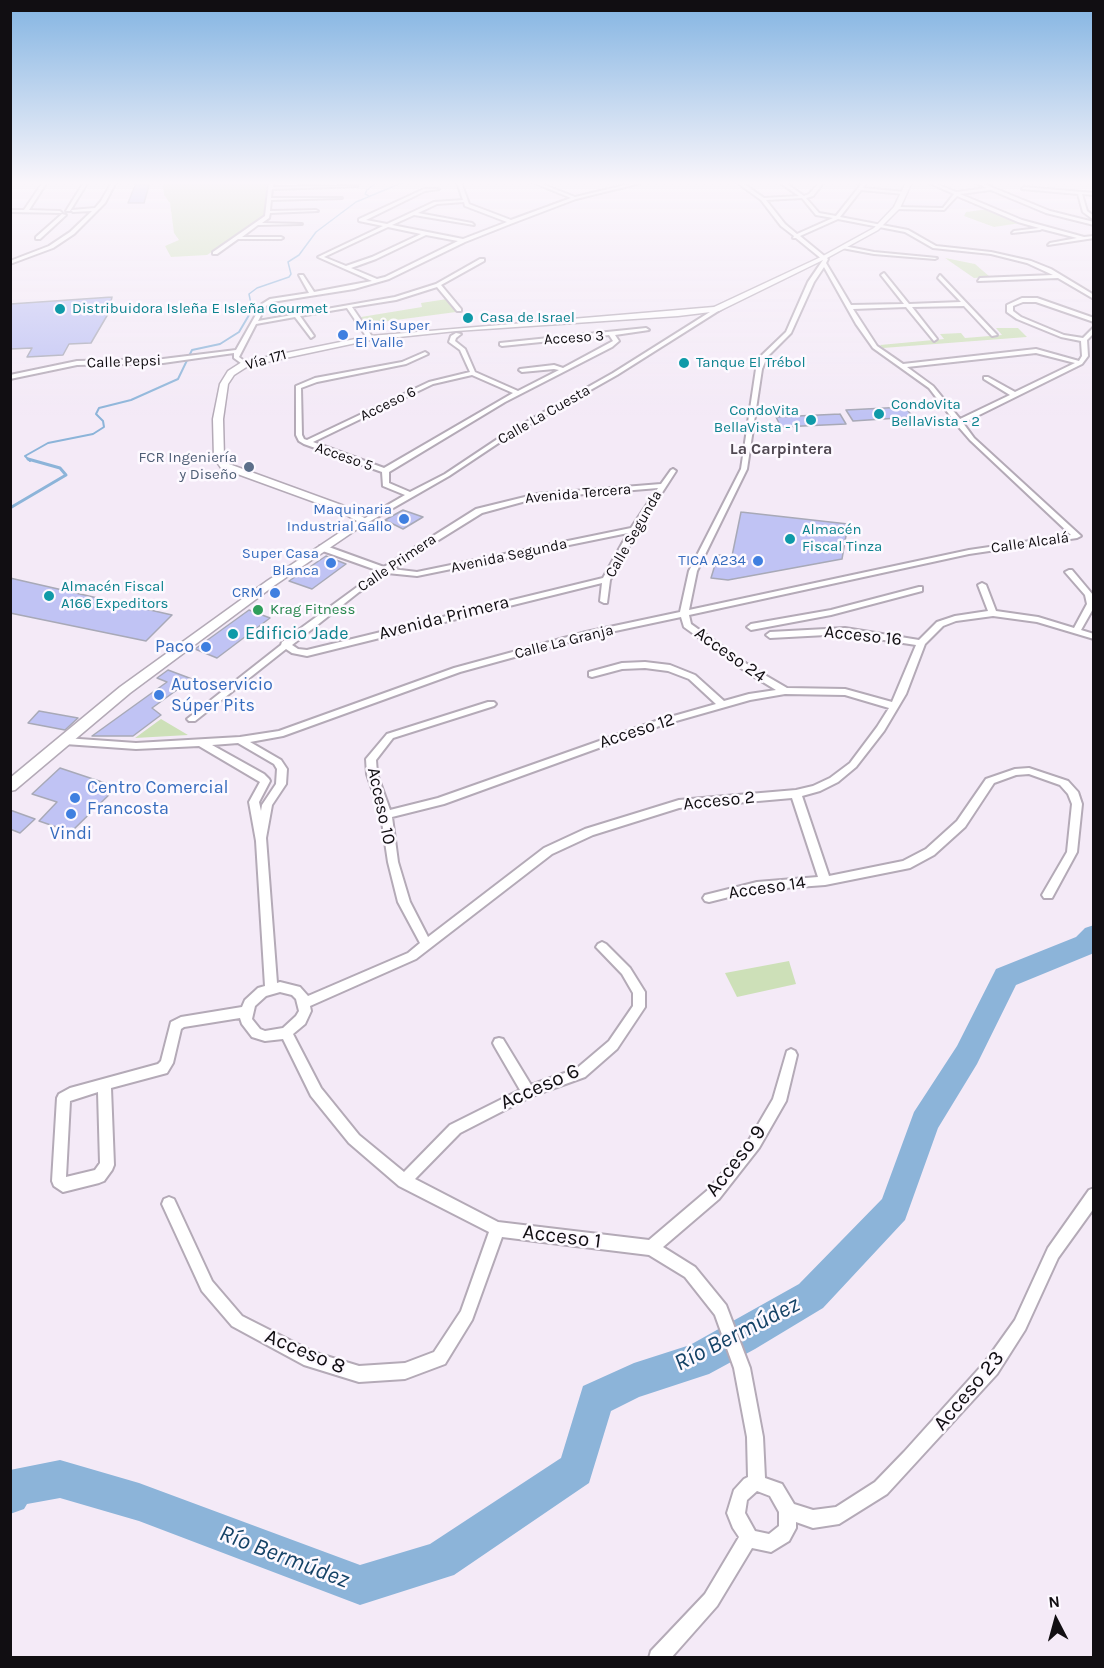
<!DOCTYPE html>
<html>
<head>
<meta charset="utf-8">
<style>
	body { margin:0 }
	#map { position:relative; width:1104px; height:1668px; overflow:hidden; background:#f4eaf7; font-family:Karla,sans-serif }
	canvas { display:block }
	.frame { position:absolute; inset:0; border:12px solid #110e12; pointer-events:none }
	.north { position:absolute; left:1026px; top:1590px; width:60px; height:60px; -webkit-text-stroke:4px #fdf9ff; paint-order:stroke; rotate:354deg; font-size:16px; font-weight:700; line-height:24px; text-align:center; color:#110e12 }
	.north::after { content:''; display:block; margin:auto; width:21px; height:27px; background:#110e12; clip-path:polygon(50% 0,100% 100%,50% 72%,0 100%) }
</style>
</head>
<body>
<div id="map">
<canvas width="1104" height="1668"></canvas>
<div class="frame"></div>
<div class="north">N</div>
</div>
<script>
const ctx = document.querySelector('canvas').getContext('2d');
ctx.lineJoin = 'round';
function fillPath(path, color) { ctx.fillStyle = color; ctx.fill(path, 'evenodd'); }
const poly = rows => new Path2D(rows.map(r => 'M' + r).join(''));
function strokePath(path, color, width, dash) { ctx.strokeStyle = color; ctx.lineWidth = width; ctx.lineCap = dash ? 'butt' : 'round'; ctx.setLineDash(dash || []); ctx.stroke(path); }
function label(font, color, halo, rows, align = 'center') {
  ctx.font = font + ' Karla,sans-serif'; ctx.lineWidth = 5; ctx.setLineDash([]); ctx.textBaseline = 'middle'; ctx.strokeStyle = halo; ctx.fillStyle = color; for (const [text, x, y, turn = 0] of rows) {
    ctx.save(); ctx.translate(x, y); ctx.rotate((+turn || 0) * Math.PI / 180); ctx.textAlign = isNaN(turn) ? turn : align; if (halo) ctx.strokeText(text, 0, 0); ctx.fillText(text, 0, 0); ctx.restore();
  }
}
fillPath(poly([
	[163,182,267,182,264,218,207,255,171,257,165,246,179,240,174,233,170,203,164,195],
	[988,209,1012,220,1021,223,994,227,964,216,966,212],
	[945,258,975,264,990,277,974,278],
	[447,299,456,312,366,324,361,317,422,307,421,303],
	[996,328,1018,328,1027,337,883,348,880,345,944,339,940,334,961,333,965,338,1002,335],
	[161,719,188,735,135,738],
	[789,961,796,984,737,997,725,973]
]), '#cde0b8');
strokePath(poly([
	[369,196,365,194,367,190,377,182],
	[251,304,249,294,257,288,289,277,291,274,288,262,299,255,316,232,356,202,404,182]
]), '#8cb4d9', 1.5);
strokePath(poly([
	[30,461,25,456,48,443,93,434,104,427,103,421,96,414,99,408,131,400,178,379,192,350,220,344,239,332,252,310,251,303]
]), '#8cb4d9', 2);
strokePath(poly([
	[10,508,66,475,60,468,28,459]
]), '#8cb4d9', 3);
fillPath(poly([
	[1094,925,1094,953,1016,985,977,1064,938,1128,905,1220,823,1308,755,1349,709,1374,639,1397,611,1411,589,1483,454,1575,360,1605,139,1521,60,1498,27,1504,24,1509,10,1514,10,1470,60,1460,139,1483,360,1565,430,1544,561,1458,583,1386,634,1363,690,1345,799,1284,882,1199,914,1112,957,1046,996,969,1076,937,1085,928,1094,925]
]), '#8cb4d9');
const building = poly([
	[150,182,144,203,128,203,136,183,150,182],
	[112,297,108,314,91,343,69,344,63,355,27,357,32,348,10,349,10,304,112,297],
	[905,407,913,417,853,421,846,410,905,407],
	[840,414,846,424,781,427,776,417,840,414],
	[403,510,423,517,403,529,385,520,403,510],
	[741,512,848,524,842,559,728,580,711,578,718,555,732,556,741,512],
	[326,556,346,564,312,589,289,581,326,556],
	[10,578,172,615,146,641,10,613,10,578],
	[249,610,270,618,217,658,195,649,249,610],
	[168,670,192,679,152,708,161,715,133,736,92,736,167,682,157,678,168,670],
	[39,711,78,718,65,730,28,723,39,711],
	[60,768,117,787,71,832,39,821,57,802,32,794,60,768],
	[10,810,35,819,20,833,10,829,10,810]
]);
fillPath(building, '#c0c3f4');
strokePath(building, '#a8a9b7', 1.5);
const street = poly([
	[43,182,47,182,29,210,60,211,62,213,10,212,10,210,24,210,43,182],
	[84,182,88,182,70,211,66,211,84,182],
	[112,182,116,182,105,203,74,234,53,248,10,264,10,261,49,246,70,232,92,211,73,212,71,210,95,208,101,201,112,182],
	[269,182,273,182,273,187,358,186,272,189,271,198,342,198,271,200,270,211,316,210,318,211,270,213,269,218,262,223,302,224,258,225,242,237,281,237,283,238,281,239,238,239,217,254,213,254,213,252,265,216,269,182],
	[457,182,461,182,469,204,511,220,571,198,532,182,537,182,575,197,638,182,645,182,576,199,513,223,465,242,389,279,354,289,272,302,266,306,258,321,395,297,436,284,480,259,484,259,484,261,441,285,461,309,461,311,457,311,437,287,396,300,352,307,373,338,372,339,368,339,347,308,300,316,314,336,311,338,295,317,256,324,239,357,248,364,245,366,234,358,234,353,163,363,77,365,10,379,10,375,77,361,163,359,236,350,262,304,270,299,309,293,299,275,303,275,314,292,372,281,318,257,383,226,359,221,359,219,424,189,439,189,425,191,366,220,387,224,434,202,463,200,457,182],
	[464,202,465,206,507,222,463,239,392,225,414,215,474,225,472,223,418,213,437,204,464,202],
	[388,227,421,234,372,257,346,266,324,257,388,227],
	[426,235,458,241,385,277,377,279,351,268,376,259,426,235],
	[736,182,741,182,764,198,799,196,779,182,784,182,804,196,809,194,820,182,824,182,813,196,806,198,819,213,836,216,863,182,867,182,863,188,906,192,904,194,861,190,840,217,908,230,936,246,991,252,1031,261,1051,269,1094,295,1094,299,1058,278,978,281,980,278,1053,275,1027,263,991,254,933,248,905,232,838,219,800,236,828,259,826,263,851,305,904,304,881,275,884,273,909,304,961,302,938,278,940,275,997,335,992,336,964,306,912,307,937,339,934,341,906,307,853,309,877,346,903,364,1036,349,1079,361,1082,356,1081,341,1061,337,1017,319,1007,312,1007,305,1022,298,1037,298,1094,318,1094,322,1036,302,1023,302,1013,306,1013,311,1021,317,1064,335,1083,338,1094,327,1094,333,1087,340,1088,356,1082,364,963,423,974,438,1081,536,1077,538,969,554,689,615,691,624,751,667,787,688,845,689,892,702,916,645,845,634,770,638,766,635,770,632,845,628,919,640,937,622,955,616,988,611,978,585,982,583,986,585,996,611,1038,617,1074,628,1087,604,1085,595,1065,572,1069,570,1072,570,1093,595,1094,607,1081,630,1094,634,1094,639,1037,622,993,616,956,621,943,626,925,644,906,694,884,731,856,767,838,782,820,791,802,796,829,876,903,861,926,849,957,821,986,779,1015,769,1029,768,1068,781,1078,792,1082,804,1077,852,1052,898,1044,898,1042,895,1067,852,1072,804,1068,794,1060,785,1029,774,1016,775,994,783,965,827,934,855,910,868,825,885,757,890,709,902,705,901,703,898,705,895,757,882,818,877,792,798,679,808,593,835,552,854,416,959,310,1006,311,1011,305,1024,293,1034,321,1088,359,1135,404,1172,450,1125,520,1090,495,1047,493,1043,495,1039,499,1038,503,1039,531,1085,576,1069,609,1041,633,1006,633,993,622,974,596,947,598,944,602,942,606,944,630,968,645,992,645,1007,617,1049,585,1077,532,1096,460,1133,415,1179,498,1222,649,1240,709,1189,749,1140,773,1099,787,1051,791,1049,795,1051,797,1055,786,1101,759,1148,719,1199,663,1247,695,1267,726,1305,750,1368,763,1437,765,1478,782,1484,794,1504,813,1510,836,1507,875,1482,904,1452,985,1362,1015,1320,1048,1248,1089,1190,1094,1188,1094,1208,1058,1258,1025,1330,997,1374,887,1494,839,1524,813,1528,796,1522,796,1528,789,1541,771,1552,752,1548,717,1606,671,1658,649,1658,651,1651,705,1594,739,1537,733,1528,727,1513,734,1490,744,1479,748,1477,747,1437,734,1368,715,1315,685,1277,649,1255,502,1237,472,1320,445,1364,405,1379,359,1382,304,1365,232,1326,202,1291,162,1204,164,1199,169,1197,174,1199,212,1281,242,1316,313,1352,359,1366,405,1363,434,1352,461,1311,489,1232,399,1186,349,1143,311,1096,283,1039,265,1041,252,1037,242,1024,240,1018,184,1027,181,1029,173,1063,167,1073,111,1088,114,1165,112,1170,104,1181,99,1183,63,1192,54,1186,52,1181,57,1098,59,1094,70,1088,158,1064,161,1061,171,1022,181,1017,242,1007,245,1000,258,988,265,986,256,841,249,802,260,782,199,746,136,749,65,744,60,741,65,738,136,743,240,737,279,731,454,668,586,632,680,612,689,571,741,469,756,369,761,356,786,332,808,282,823,260,796,238,793,238,794,236,781,226,761,200,736,182],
	[802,198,816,215,833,218,797,234,785,224,766,200,802,198],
	[824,267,856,324,873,348,929,388,955,422,955,424,957,425,970,440,1071,535,969,550,689,610,697,571,747,469,762,369,767,357,791,333,814,282,824,267],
	[1036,353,1075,363,1015,392,988,377,984,377,984,379,1010,395,960,419,933,386,907,367,1036,353],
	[681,617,684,627,745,671,776,690,749,694,724,701,695,675,670,665,645,662,622,663,589,672,589,676,592,677,622,669,645,668,668,671,689,679,716,704,656,721,438,798,390,810,377,774,376,760,393,738,494,706,496,704,494,702,488,702,387,734,366,759,367,774,381,815,388,862,398,902,420,943,408,953,308,996,300,987,280,982,277,983,266,838,272,805,286,784,287,769,281,760,250,742,283,736,460,672,587,637,681,617],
	[785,694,845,695,889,708,877,727,850,763,830,778,813,786,796,790,679,800,585,829,544,848,428,937,410,902,398,862,392,817,444,804,662,725,750,700,785,694],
	[238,743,274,764,277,769,276,784,262,805,261,811,259,802,270,781,269,779,264,774,212,745,238,743],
	[280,992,292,995,296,999,299,1011,296,1016,283,1028,265,1031,260,1029,252,1019,255,1006,266,996,280,992],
	[98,1092,100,1163,95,1170,66,1177,70,1101,98,1092],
	[757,1491,770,1496,779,1512,779,1526,769,1534,755,1531,745,1513,747,1500,757,1491],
	[927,182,932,182,956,192,987,188,974,182,979,182,1050,211,1094,222,1094,225,1046,213,991,190,960,194,1022,220,1084,237,1094,236,1094,238,1048,245,1050,243,1077,238,1042,229,1040,230,1012,233,1014,231,1039,228,1018,222,957,196,944,210,895,209,897,207,943,208,954,194,927,182],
	[1024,187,1094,193,1094,195,1082,194,1087,211,1094,216,1094,220,1083,212,1078,194,1022,189,1024,187],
	[62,214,66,215,40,239,36,239,36,237,62,214],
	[844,246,874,252,937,258,935,259,874,254,842,248,844,246],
	[721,305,723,308,617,375,509,436,449,476,367,523,360,521,405,495,383,486,382,472,304,444,299,441,296,435,296,386,315,378,402,362,425,352,428,354,406,364,317,382,301,388,302,435,304,439,307,440,429,382,470,372,460,350,449,342,451,336,456,333,461,334,456,338,455,341,465,349,475,372,518,391,559,370,554,369,522,372,519,370,520,369,554,365,563,368,613,341,609,335,502,346,500,345,500,343,646,328,649,330,615,335,619,341,612,347,505,402,389,472,389,483,410,492,445,474,505,434,613,373,721,305],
	[472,375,513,393,384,468,313,442,433,384,472,375],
	[673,469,676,471,638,530,610,580,607,603,604,603,600,601,602,583,307,656,292,653,286,649,195,721,189,721,187,719,281,645,282,642,379,571,320,550,320,546,326,546,384,567,476,509,537,494,661,484,671,470,673,469],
	[658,488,631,528,417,572,392,569,482,513,537,498,658,488],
	[628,533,603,578,307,650,298,649,292,645,359,592,387,573,417,576,628,533],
	[919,587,922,587,922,591,831,615,751,630,747,627,751,624,831,610,919,587]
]);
const secondary = poly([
	[906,182,912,182,900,208,878,230,827,258,719,311,678,316,456,331,370,340,248,366,234,375,228,384,223,419,224,458,229,464,347,507,369,521,275,585,130,693,15,790,10,791,10,778,120,687,267,581,357,521,339,511,221,468,214,458,213,419,220,384,228,371,242,362,370,336,714,307,823,256,874,228,894,207,906,182]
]);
strokePath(street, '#b4aab7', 4);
strokePath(secondary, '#b4aab7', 3);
fillPath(street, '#fff');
fillPath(secondary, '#fff');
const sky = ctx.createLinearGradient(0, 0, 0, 415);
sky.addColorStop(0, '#83b4e2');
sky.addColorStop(0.44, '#faf6fb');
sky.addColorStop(1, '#faf6fb00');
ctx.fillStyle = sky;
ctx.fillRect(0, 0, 1104, 415);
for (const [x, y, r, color] of [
	[60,309,6,"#0f9aa8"],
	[468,318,6,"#0f9aa8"],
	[343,335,6,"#3f7fe0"],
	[684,363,6,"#0f9aa8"],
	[879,414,6,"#0f9aa8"],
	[811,420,6,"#0f9aa8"],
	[249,467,6,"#5c6f8a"],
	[404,519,6,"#3f7fe0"],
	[790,539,6,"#0f9aa8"],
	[758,561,6,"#3f7fe0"],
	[331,563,6,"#3f7fe0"],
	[275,593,6,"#3f7fe0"],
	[49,596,6,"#0f9aa8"],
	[258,610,6,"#2e9e5b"],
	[233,634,6,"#0f9aa8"],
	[206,647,6,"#3f7fe0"],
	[159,695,6,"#3f7fe0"],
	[75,798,6,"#3f7fe0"],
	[71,814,6,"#3f7fe0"]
]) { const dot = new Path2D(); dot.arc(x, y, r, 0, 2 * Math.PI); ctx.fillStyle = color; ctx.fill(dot); strokePath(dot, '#fdf9ff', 2); }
label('15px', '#0d838f', '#fdf9ff', [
	["Distribuidora Isleña E Isleña Gourmet",72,309],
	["Casa de Israel",480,318],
	["Tanque El Trébol",696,363],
	["CondoVita",891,405],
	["BellaVista - 2",891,422],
	["CondoVita",799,411,"right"],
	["BellaVista - 1",799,428,"right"],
	["Almacén",802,530],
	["Fiscal Tinza",802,547],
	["Almacén Fiscal",61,587],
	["A166 Expeditors",61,604]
], 'left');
label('15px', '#366cbe', '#fdf9ff', [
	["Mini Super",355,326,"left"],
	["El Valle",355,343,"left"],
	["Maquinaria",392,510],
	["Industrial Gallo",392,527],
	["Super Casa",319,554],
	["Blanca",319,571],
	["TICA A234",746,561],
	["CRM",263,593]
], 'right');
label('15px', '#110e12', '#fdf9ff', [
	["Acceso 3",574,338,-4],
	["Vía 171",266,360,-16],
	["Calle Pepsi",124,362,-2],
	["Acceso 6",388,404,-26],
	["Calle La Cuesta",544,415,-30],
	["Acceso 5",344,457,19],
	["Avenida Tercera",578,494,-5],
	["Calle Segunda",634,534,-60],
	["Calle Alcalá",1030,543,-8],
	["Avenida Segunda",509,556,-12],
	["Calle Primera",397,563,-34],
	["Calle La Granja",564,642,-14]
]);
label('15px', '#4e5e75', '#fdf9ff', [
	["FCR Ingeniería",237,458],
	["y Diseño",237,475]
], 'right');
label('15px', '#27864d', '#fdf9ff', [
	["Krag Fitness",270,610]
], 'left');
label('bold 16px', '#504852', '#fdf9ff', [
	["La Carpintera",781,449]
]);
label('18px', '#110e12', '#fdf9ff', [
	["Avenida Primera",444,618,-14],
	["Acceso 16",863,636,6],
	["Acceso 24",730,655,35],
	["Acceso 12",637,731,-18],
	["Acceso 2",719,801,-6],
	["Acceso 10",381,806,78],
	["Acceso 14",767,888,-8]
]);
label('18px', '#0d838f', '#fdf9ff', [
	["Edificio Jade",245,634]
], 'left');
label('18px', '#366cbe', '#fdf9ff', [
	["Paco",194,647,"right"],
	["Autoservicio",171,685],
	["Súper Pits",171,706],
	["Centro Comercial",87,788],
	["Francosta",87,809],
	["Vindi",71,834,"center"]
], 'left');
label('21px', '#110e12', '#fdf9ff', [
	["Acceso 6",540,1087,-24],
	["Acceso 9",736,1161,-52],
	["Acceso 1",562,1237,7],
	["Acceso 8",305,1352,23],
	["Acceso 23",969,1391,-50]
]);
label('italic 24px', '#144266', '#fdf9ff', [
	["Río Bermúdez",737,1334,-27],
	["Río Bermúdez",284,1557,21]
]);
</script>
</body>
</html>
